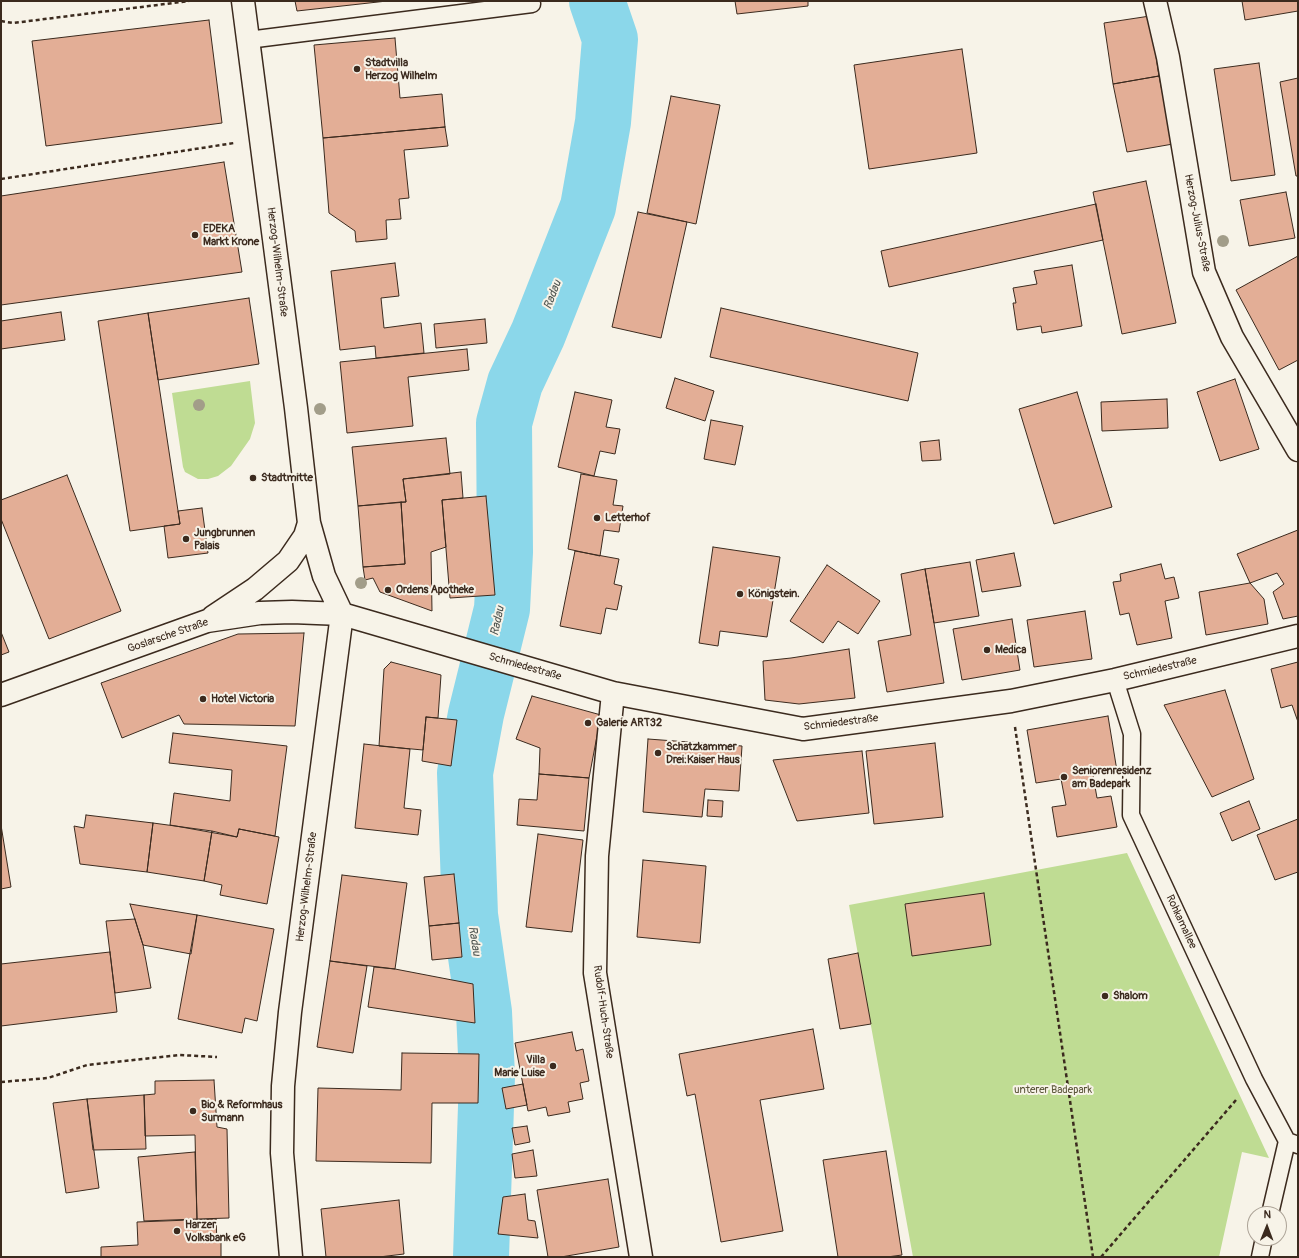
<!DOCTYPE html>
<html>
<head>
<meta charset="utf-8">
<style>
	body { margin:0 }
	#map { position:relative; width:1299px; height:1258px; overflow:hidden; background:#f7f3e8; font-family:Pangolin,sans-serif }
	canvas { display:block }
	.frame { position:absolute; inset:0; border:2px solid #3b2a1e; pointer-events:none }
	.north { position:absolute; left:1247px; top:1206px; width:40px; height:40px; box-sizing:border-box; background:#f7f3e8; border:1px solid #aca397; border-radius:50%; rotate:1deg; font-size:11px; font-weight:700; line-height:16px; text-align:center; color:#3b2a1e }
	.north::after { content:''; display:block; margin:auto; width:14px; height:18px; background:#3b2a1e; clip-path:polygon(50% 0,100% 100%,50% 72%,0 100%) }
</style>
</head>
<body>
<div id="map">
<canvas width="1299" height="1258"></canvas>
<div class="frame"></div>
<div class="north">N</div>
</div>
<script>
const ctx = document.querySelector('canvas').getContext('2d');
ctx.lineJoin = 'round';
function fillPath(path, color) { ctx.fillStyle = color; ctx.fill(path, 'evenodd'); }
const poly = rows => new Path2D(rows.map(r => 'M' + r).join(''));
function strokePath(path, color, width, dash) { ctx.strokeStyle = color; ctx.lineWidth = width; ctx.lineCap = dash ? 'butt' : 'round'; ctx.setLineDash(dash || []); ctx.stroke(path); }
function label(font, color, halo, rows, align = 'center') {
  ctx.font = font + ' Pangolin,sans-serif'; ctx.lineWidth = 4; ctx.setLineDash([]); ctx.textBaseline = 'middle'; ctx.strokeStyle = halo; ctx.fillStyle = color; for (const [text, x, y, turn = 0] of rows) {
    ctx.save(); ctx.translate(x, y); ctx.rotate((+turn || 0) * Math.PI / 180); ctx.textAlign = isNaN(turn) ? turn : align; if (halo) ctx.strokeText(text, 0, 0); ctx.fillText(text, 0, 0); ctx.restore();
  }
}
fillPath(poly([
	[250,381,255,423,250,439,231,466,218,476,208,479,198,479,185,472,183,467,172,393],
	[1127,853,1269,1158,1242,1152,1219,1257,913,1257,849,905]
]), '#bfdc93');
strokePath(poly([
	[481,1257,487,1076,484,1012,470,915,465,773,476,714,502,609,505,552,504,423,515,383,538,334,588,207,603,122,610,39,597,1]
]), '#8bd7ea', 56);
const building = poly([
	[295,1,387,1,297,11,295,1],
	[735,1,808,1,808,6,737,14,735,1],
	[1242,1,1298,1,1298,11,1245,20,1242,1],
	[1150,16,1159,76,1113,84,1104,23,1150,16],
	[209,20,222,123,46,146,32,41,209,20],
	[395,38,400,98,442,94,445,127,323,138,314,45,395,38],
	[962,49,977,153,869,169,854,65,962,49],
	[1259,63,1275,175,1231,181,1214,69,1259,63],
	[1159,76,1173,144,1127,152,1113,84,1159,76],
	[1298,78,1298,176,1296,176,1280,82,1298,78],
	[671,96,720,105,696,224,647,213,671,96],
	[445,127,448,146,404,150,409,198,399,199,401,219,386,220,387,239,356,242,355,231,329,213,323,138,445,127],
	[224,162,242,272,1,305,1,196,224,162],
	[1146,181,1176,323,1122,334,1093,192,1146,181],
	[1286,192,1295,238,1249,246,1240,200,1286,192],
	[1096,204,1103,240,889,287,881,251,1096,204],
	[638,212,687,222,661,338,612,327,638,212],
	[1298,256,1298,360,1279,370,1236,290,1298,256],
	[395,263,399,296,381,298,384,328,421,323,424,353,376,358,375,346,340,350,331,271,395,263],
	[1072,265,1082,326,1042,333,1041,326,1017,330,1013,303,1016,303,1013,288,1037,284,1034,271,1072,265],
	[249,298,259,364,158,380,148,313,249,298],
	[721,308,918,353,908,401,710,357,721,308],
	[61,312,65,340,1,349,1,321,61,312],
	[148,313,180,524,130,531,98,321,148,313],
	[485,319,487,343,436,348,434,324,485,319],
	[467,349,469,370,408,377,413,426,347,433,340,362,467,349],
	[675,378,714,391,705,421,666,408,675,378],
	[1235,379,1259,449,1220,461,1197,392,1235,379],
	[575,392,612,400,606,427,620,429,615,454,600,451,594,476,558,467,575,392],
	[1077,392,1112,507,1054,524,1019,409,1077,392],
	[1167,399,1168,428,1102,431,1101,402,1167,399],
	[711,420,743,426,735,465,704,459,711,420],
	[446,438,450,474,403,479,406,502,358,506,352,447,446,438],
	[939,440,941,460,922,461,920,442,939,440],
	[461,472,463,498,442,500,446,547,431,552,432,611,380,592,373,578,365,580,363,567,405,564,401,502,406,502,403,479,461,472],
	[581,474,617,480,613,505,623,506,619,532,604,530,600,556,568,549,581,474],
	[67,475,121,611,49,639,1,519,1,500,67,475],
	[486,496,495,595,450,598,442,500,486,496],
	[401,502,405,564,363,567,358,506,401,502],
	[202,508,208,553,168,558,164,526,180,524,178,511,202,508],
	[1298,530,1298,616,1283,619,1273,592,1284,584,1277,573,1250,583,1237,554,1298,530],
	[713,547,780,557,767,637,720,631,718,646,699,643,713,547],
	[575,551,619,559,614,584,622,586,617,610,606,608,601,634,560,626,575,551],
	[1014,553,1021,586,982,592,976,560,1014,553],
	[970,562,979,616,934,623,925,569,970,562],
	[1161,564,1165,579,1174,577,1179,598,1165,601,1172,638,1137,645,1129,613,1120,615,1113,582,1121,581,1120,574,1161,564],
	[827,565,880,601,858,634,838,621,823,643,790,621,827,565],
	[925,569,944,683,887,692,878,641,911,635,901,574,925,569],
	[1250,583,1264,599,1268,624,1206,635,1199,592,1250,583],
	[1085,611,1092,659,1034,667,1027,620,1085,611],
	[1012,619,1020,670,962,680,953,629,1012,619],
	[1,632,9,652,1,655,1,632],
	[304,633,295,726,184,724,179,715,122,738,101,683,238,634,304,633],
	[849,649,855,698,799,704,765,700,763,661,791,658,849,649],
	[391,662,441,675,438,718,426,717,423,750,379,746,384,669,391,662],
	[1298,662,1298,722,1292,705,1281,708,1271,669,1298,662],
	[1225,690,1254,779,1212,797,1164,705,1225,690],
	[532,696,601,715,589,778,539,774,540,748,516,739,532,696],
	[1108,716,1117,771,1093,775,1097,798,1111,796,1117,827,1057,837,1052,807,1066,805,1061,779,1036,783,1027,730,1108,716],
	[426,717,457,720,451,766,422,761,426,717],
	[173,733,287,746,275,836,239,829,237,837,170,825,174,793,230,801,232,770,169,763,173,733],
	[648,739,742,746,739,791,705,789,702,817,643,812,648,739],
	[935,743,943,817,874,824,866,751,935,743],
	[364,744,410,749,404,808,421,810,418,835,355,828,364,744],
	[862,751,869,813,797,821,773,760,862,751],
	[539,774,589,778,584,831,517,825,519,799,537,800,539,774],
	[708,800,723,801,722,817,707,816,708,800],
	[1249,801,1260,829,1232,841,1220,813,1249,801],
	[86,815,153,823,147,872,80,864,74,826,84,828,86,815],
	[1298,819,1298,872,1275,880,1257,835,1298,819],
	[153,823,212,831,204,881,147,872,153,823],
	[1,825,11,887,1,889,1,825],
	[239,829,279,837,267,904,220,895,222,885,204,881,212,831,237,837,239,829],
	[538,834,583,840,572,932,526,927,538,834],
	[643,860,706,866,700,943,637,937,643,860],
	[454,874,459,923,429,926,424,877,454,874],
	[342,875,407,883,395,969,330,961,342,875],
	[984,893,991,945,912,956,905,904,984,893],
	[130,904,197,915,191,954,143,945,130,904],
	[197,915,274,929,257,1021,245,1018,242,1033,178,1019,197,915],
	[135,919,143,945,151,988,115,993,106,921,135,919],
	[459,923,462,957,432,960,429,926,459,923],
	[110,952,117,1012,1,1026,1,964,110,952],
	[858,953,871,1024,840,1029,828,959,858,953],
	[330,961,367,966,353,1053,317,1047,330,961],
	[374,967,395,969,473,984,475,1023,368,1007,374,967],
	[813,1029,824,1089,760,1100,783,1231,721,1242,695,1094,687,1096,679,1054,813,1029],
	[572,1032,576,1051,583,1049,589,1081,580,1083,583,1099,568,1102,570,1112,548,1116,546,1107,528,1111,515,1043,572,1032],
	[402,1053,479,1054,478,1103,432,1103,431,1163,316,1161,318,1088,401,1090,402,1053],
	[214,1080,217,1127,227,1129,229,1218,197,1219,195,1135,145,1136,144,1095,155,1094,155,1081,214,1080],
	[523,1084,527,1105,506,1109,502,1088,523,1084],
	[144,1095,146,1149,93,1150,87,1099,144,1095],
	[87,1099,99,1188,66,1193,53,1103,87,1099],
	[527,1126,530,1142,515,1145,512,1128,527,1126],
	[533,1150,537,1176,515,1178,512,1154,533,1150],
	[886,1151,902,1255,887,1257,838,1257,823,1160,886,1151],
	[195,1152,197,1219,144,1221,138,1157,195,1152],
	[608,1179,619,1247,561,1257,548,1257,537,1190,608,1179],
	[525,1194,528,1220,535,1221,538,1238,498,1234,503,1197,525,1194],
	[399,1200,404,1254,379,1257,326,1257,321,1209,399,1200],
	[216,1219,217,1242,221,1241,221,1257,101,1257,101,1247,138,1245,137,1222,216,1219]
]);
fillPath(building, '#e3ae96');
strokePath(building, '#3b2a1e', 1);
const service = poly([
	[248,40,532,4],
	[1115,680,1132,734,1131,815,1254,1079,1287,1141,1298,1145],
	[1270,1214,1287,1141],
	[1260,1257,1264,1238]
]);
const pedestrian = poly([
	[291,1257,282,1153,283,1086,290,1012,342,614]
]);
const minor = poly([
	[243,1,296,408,309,523,324,576,342,614],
	[1155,1,1168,57,1204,272,1232,337,1298,450],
	[213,617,255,589,288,561,305,536,309,523],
	[613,693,597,856,595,973,641,1257],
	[1,695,207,621,260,613,292,612,342,614,613,693,803,729,1011,701,1115,680,1298,636]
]);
strokePath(service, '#3b2a1e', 19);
strokePath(pedestrian, '#3b2a1e', 25);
strokePath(minor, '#3b2a1e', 25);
strokePath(poly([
	[1,21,13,23,189,1],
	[1,179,234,143],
	[1015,727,1093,1257],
	[1,1082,48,1078,87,1065,180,1055,217,1057],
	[1101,1257,1236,1100]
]), '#3b2a1e', 2.5, [4, 3]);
strokePath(service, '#f7f3e8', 16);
strokePath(pedestrian, '#f7f3e8', 22);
strokePath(minor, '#f7f3e8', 22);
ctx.fillStyle = '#a29d89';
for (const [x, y] of [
	[1223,241],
	[199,405],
	[320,409],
	[361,583]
]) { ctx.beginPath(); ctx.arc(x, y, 6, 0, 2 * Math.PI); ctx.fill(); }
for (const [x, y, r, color] of [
	[357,69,4,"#3b2a1e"],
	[195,235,4,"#3b2a1e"],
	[253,478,4,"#3b2a1e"],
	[597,518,4,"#3b2a1e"],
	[186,539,4,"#3b2a1e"],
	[388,590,4,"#3b2a1e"],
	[740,594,4,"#3b2a1e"],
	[987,650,4,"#3b2a1e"],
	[203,699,4,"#3b2a1e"],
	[588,723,4,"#3b2a1e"],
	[658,753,4,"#3b2a1e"],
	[1064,777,4,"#3b2a1e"],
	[1105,996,4,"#3b2a1e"],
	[553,1066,4,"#3b2a1e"],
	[193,1111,4,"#3b2a1e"],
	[177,1231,4,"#3b2a1e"]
]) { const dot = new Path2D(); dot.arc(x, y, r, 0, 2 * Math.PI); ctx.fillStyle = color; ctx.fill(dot); strokePath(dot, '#f7f3e8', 1.5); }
label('bold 11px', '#3b2a1e', '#f7f3e8', [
	["Stadtvilla",365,63],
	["Herzog Wilhelm",365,76],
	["EDEKA",203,229],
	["Markt Krone",203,242],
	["Stadtmitte",261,478],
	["Letterhof",605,518],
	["Jungbrunnen",194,533],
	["Palais",194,546],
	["Ordens Apotheke",396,590],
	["Königstein.",748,594],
	["Medica",995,650],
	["Hotel Victoria",211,699],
	["Galerie ART32",596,723],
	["Schatzkammer",666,747],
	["Drei:Kaiser Haus",666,760],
	["Seniorenresidenz",1072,771],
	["am Badepark",1072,784],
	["Shalom",1113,996],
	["Villa",545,1060,"right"],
	["Marie Luise",545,1073,"right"],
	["Bio & Reformhaus",201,1105],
	["Surmann",201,1118],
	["Harzer",185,1225],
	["Volksbank eG",185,1238]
], 'left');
label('11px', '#3b2a1e', '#f7f3e8', [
	["Herzog-Julius-Straße",1197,223,79],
	["Herzog-Wilhelm-Straße",277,262,83],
	["Goslarsche Straße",168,636,-19],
	["Schmiedestraße",525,667,16],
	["Schmiedestraße",1160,669,-13],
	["Schmiedestraße",841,723,-7],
	["Herzog-Wilhelm-Straße",307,887,-83],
	["Rohkamallee",1181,922,65],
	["Rudolf-Huch-Straße",603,1012,82]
]);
label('11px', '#5c563b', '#f7f3e8', [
	["unterer Badepark",1053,1090]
]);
label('italic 12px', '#4f5551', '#f7f3e8', [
	["Radau",553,295,-69],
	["Radau",498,621,-78],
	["Radau",474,941,81]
]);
</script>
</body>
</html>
